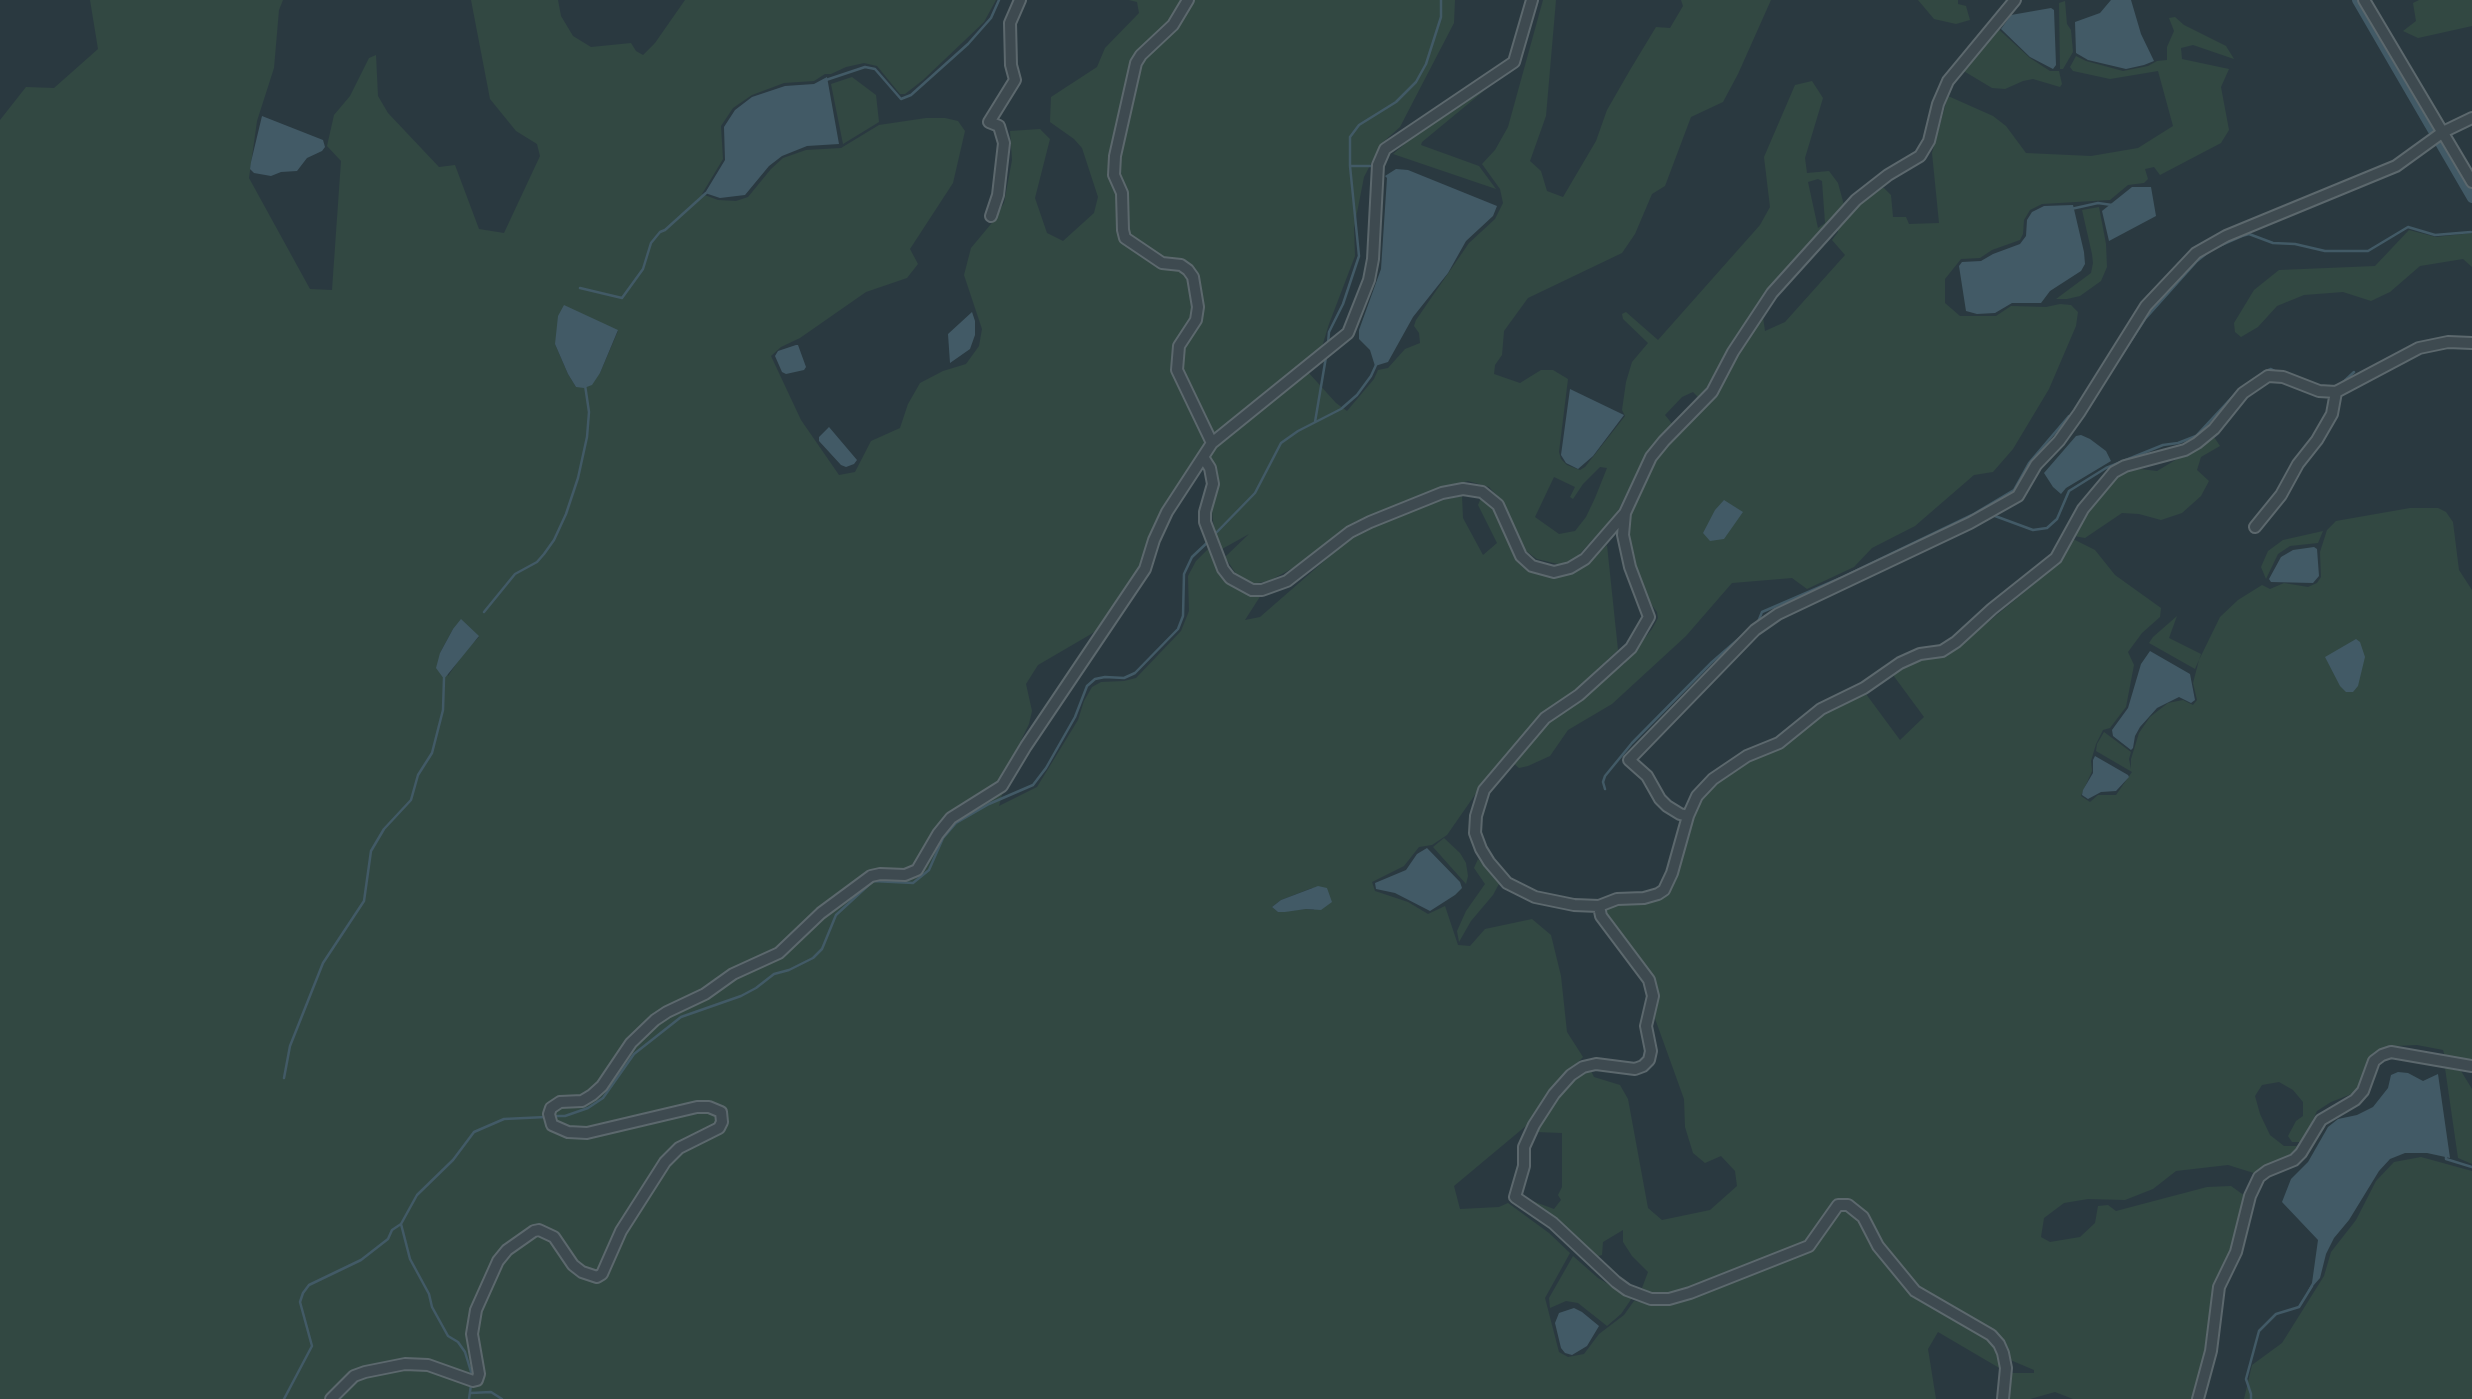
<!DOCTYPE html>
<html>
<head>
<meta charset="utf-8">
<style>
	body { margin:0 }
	canvas { display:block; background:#2a3940 }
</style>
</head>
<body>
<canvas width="2472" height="1399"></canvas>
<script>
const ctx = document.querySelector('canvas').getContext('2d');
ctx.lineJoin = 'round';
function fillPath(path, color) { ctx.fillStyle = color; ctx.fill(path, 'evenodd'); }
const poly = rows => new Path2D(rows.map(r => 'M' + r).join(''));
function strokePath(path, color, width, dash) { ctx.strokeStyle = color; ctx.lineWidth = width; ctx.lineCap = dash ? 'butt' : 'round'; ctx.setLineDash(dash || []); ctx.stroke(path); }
fillPath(poly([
	[90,0,283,0,279,10,274,68,257,121,249,178,310,289,332,290,341,161,327,146,334,115,350,96,369,58,376,55,378,96,388,113,439,167,455,165,479,229,504,233,540,156,537,144,516,131,490,99,471,0,558,0,561,16,573,36,591,47,631,43,636,51,643,55,655,43,685,0,996,0,984,22,923,80,905,94,900,94,877,66,864,63,846,67,831,74,825,74,814,81,784,83,752,95,733,108,721,126,723,159,702,194,718,200,736,201,748,197,771,169,783,158,806,150,841,148,879,125,926,118,945,118,958,121,965,131,953,183,910,249,918,264,907,278,866,292,800,338,781,347,771,356,801,420,839,475,855,472,871,441,900,428,908,404,920,383,943,371,966,364,979,346,982,329,964,275,971,248,991,224,1004,203,1012,160,1010,131,1040,129,1050,139,1035,198,1047,233,1063,241,1094,213,1098,197,1082,148,1074,139,1050,122,1051,97,1097,67,1105,48,1139,13,1137,2,1129,0,1455,0,1454,23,1415,98,1400,127,1381,144,1364,177,1354,228,1355,256,1329,324,1321,350,1216,435,1212,432,1203,439,1207,443,1142,568,1098,630,1038,665,1026,684,1032,711,1029,724,1012,759,999,806,1037,787,1078,720,1084,701,1092,687,1101,682,1124,681,1136,678,1181,631,1189,611,1188,576,1196,561,1208,549,1225,582,1249,595,1261,595,1245,620,1260,617,1353,536,1429,503,1462,496,1463,518,1483,555,1497,543,1478,505,1481,498,1493,507,1517,559,1540,574,1569,575,1588,563,1607,545,1618,650,1576,689,1543,714,1479,789,1447,835,1432,845,1419,847,1404,866,1372,882,1375,891,1408,902,1428,914,1445,906,1458,945,1470,946,1485,929,1532,919,1551,935,1561,976,1567,1032,1583,1057,1569,1072,1533,1120,1454,1186,1460,1209,1499,1207,1508,1203,1549,1233,1570,1253,1545,1298,1559,1352,1568,1357,1584,1354,1599,1334,1624,1315,1634,1301,1658,1304,1814,1246,1839,1210,1845,1209,1855,1215,1876,1251,1914,1297,1990,1341,1999,1355,2001,1369,1938,1332,1928,1349,1936,1399,0,1399,0,120,26,87,54,88,98,49],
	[618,331,600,373,576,387,568,374,555,344],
	[453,629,479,637,465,651,448,676,440,653],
	[1312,888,1314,910,1306,909,1278,912,1272,907,1281,900],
	[1543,0,1556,0,1546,116,1530,161,1541,171,1547,191,1563,197,1596,141,1607,110,1630,70,1656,27,1670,28,1683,6,1681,0,1771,0,1738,74,1723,102,1691,117,1665,186,1652,194,1635,234,1622,253,1528,298,1504,331,1502,355,1495,365,1494,374,1520,383,1541,370,1553,370,1568,379,1559,452,1561,459,1567,465,1580,470,1585,467,1625,416,1622,410,1626,382,1632,362,1648,343,1623,319,1622,314,1626,312,1658,340,1760,225,1770,207,1764,157,1795,85,1812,81,1823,98,1805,158,1807,173,1829,171,1838,183,1844,205,1769,290,1729,348,1700,399,1693,392,1682,397,1665,415,1673,425,1654,445,1637,472,1617,513,1575,559,1562,565,1537,559,1526,551,1501,500,1489,487,1468,481,1430,491,1355,522,1293,568,1269,581,1252,584,1238,577,1225,557,1249,534,1222,549,1214,530,1212,511,1217,488,1218,473,1210,456,1223,439,1308,372,1336,403,1347,411,1374,379,1378,370,1388,368,1405,349,1420,343,1419,333,1414,326,1416,320,1469,243,1495,219,1503,203,1500,189,1482,164,1495,150,1508,127],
	[1818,179,1822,181,1825,223,1818,228,1808,182],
	[1600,467,1607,468,1595,498,1586,517,1575,531,1559,534,1535,517,1554,477,1575,487,1570,497,1573,499,1583,484],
	[1918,0,1958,0,1958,4,1966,6,1970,20,1956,24,1934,19],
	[2419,0,2472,0,2472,26,2418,38,2403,31,2416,21,2413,3],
	[2065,1,2067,24,2071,30,2073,52,2063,69,2060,69,2059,3],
	[2175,17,2184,25,2226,46,2234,59,2193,45,2181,48,2182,59,2229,69,2221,87,2229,130,2221,143,2160,175,2154,167,2145,169,2148,179,2144,183,2128,185,2110,200,2042,204,2030,210,2024,220,2023,234,2020,240,1992,250,1980,258,1961,259,1945,279,1945,303,1960,316,1996,316,2011,306,2046,307,2060,304,2071,305,2078,312,2076,326,2049,389,2013,449,1993,472,1974,475,1915,526,1872,548,1854,567,1807,589,1792,578,1732,583,1686,636,1612,704,1568,730,1550,756,1528,766,1519,768,1512,762,1547,720,1586,695,1624,664,1652,629,1658,618,1657,612,1646,597,1637,571,1629,538,1628,516,1648,469,1663,448,1714,398,1759,319,1763,317,1765,331,1785,322,1845,255,1832,240,1838,232,1837,228,1876,188,1884,188,1891,195,1893,217,1906,217,1909,224,1939,223,1932,153,1948,96,1993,116,2006,126,2026,153,2091,156,2138,148,2173,126,2158,71,2110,79,2073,71,2070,67,2076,56,2086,61,2123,71,2148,66,2157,61,2167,60,2167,47,2174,31,2169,18],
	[1995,26,2030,58,2050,71,2059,71,2062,84,2060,87,2033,79,2023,81,2005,89,1992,88,1962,70],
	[852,77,876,95,879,122,843,144,831,84],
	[1485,90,1422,142,1421,145,1479,166,1496,189,1393,154,1414,136],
	[2099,207,2106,244,2107,267,2101,281,2080,296,2067,299,2056,299,2091,273,2093,263,2092,254,2082,210],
	[2409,230,2436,237,2472,233,2472,267,2463,259,2420,266,2390,292,2371,301,2343,292,2304,295,2277,306,2258,327,2241,337,2235,332,2234,323,2254,290,2279,270,2375,266],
	[2214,437,2220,446,2201,457,2197,470,2209,481,2201,496,2182,513,2161,520,2139,514,2122,513,2085,538,2074,536,2081,520,2117,474,2140,469,2157,471],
	[2410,508,2438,508,2446,512,2453,522,2459,570,2472,590,2472,1062,2445,1057,2443,1050,2417,1045,2395,1046,2380,1050,2370,1058,2359,1087,2354,1093,2331,1102,2317,1111,2303,1142,2292,1142,2288,1136,2296,1121,2303,1116,2303,1102,2293,1090,2279,1082,2262,1085,2255,1096,2260,1114,2270,1135,2284,1146,2300,1146,2294,1156,2257,1174,2228,1165,2176,1171,2153,1189,2125,1200,2088,1199,2064,1203,2044,1218,2041,1237,2050,1242,2080,1237,2095,1223,2098,1206,2108,1205,2116,1211,2207,1187,2231,1186,2245,1196,2242,1218,2230,1254,2194,1399,2073,1399,2055,1392,2030,1399,2009,1399,2011,1373,2034,1373,2034,1370,2008,1359,2005,1343,1986,1326,1917,1286,1881,1244,1865,1213,1854,1203,1846,1199,1836,1201,1807,1244,1671,1294,1654,1294,1642,1288,1648,1272,1632,1256,1623,1242,1623,1230,1603,1242,1602,1255,1595,1257,1527,1199,1554,1209,1561,1200,1558,1195,1562,1187,1562,1133,1536,1132,1545,1113,1572,1079,1590,1069,1594,1077,1620,1085,1628,1099,1648,1208,1662,1220,1710,1210,1737,1186,1735,1171,1721,1156,1705,1163,1693,1153,1685,1127,1684,1099,1653,1013,1653,980,1607,916,1604,907,1620,902,1652,901,1664,896,1694,810,1707,791,1726,773,1745,762,1781,749,1825,711,1866,694,1900,740,1924,717,1893,675,1921,657,1947,656,2038,581,2063,556,2073,539,2095,550,2115,575,2161,608,2160,617,2142,633,2128,652,2134,665,2126,707,2110,728,2103,730,2096,744,2091,761,2092,771,2081,796,2090,802,2098,795,2116,795,2132,772,2096,751,2097,744,2104,732,2131,752,2129,759,2131,769,2131,759,2139,733,2150,717,2168,703,2183,700,2193,705,2197,700,2193,683,2199,660,2195,669,2149,643,2153,637,2177,616,2169,638,2201,654,2199,660,2220,617,2238,600,2262,585,2270,589,2284,583,2308,587,2317,583,2321,577,2320,552,2327,530,2336,521],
	[2323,531,2318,543,2290,546,2278,554,2266,579,2261,567,2268,551,2283,540],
	[1444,838,1460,853,1466,863,1468,876,1466,884,1433,847],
	[1478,859,1500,882,1493,895,1471,921,1459,942,1457,931,1466,911,1485,884,1474,868],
	[2445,1068,2461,1071,2472,1089,2472,1164,2458,1158],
	[2421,1157,2472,1171,2472,1399,2244,1399,2252,1365,2282,1343,2324,1276,2331,1252,2356,1220,2376,1181,2394,1162],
	[1573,1256,1598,1278,1632,1298,1621,1314,1607,1326,1578,1303,1566,1301,1550,1308,1549,1298]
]), '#324842');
fillPath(poly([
	[2111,0,2131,0,2141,34,2154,61,2144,65,2126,69,2088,60,2076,53,2075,22,2100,13],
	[2051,8,2054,10,2056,65,2053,69,2030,57,2001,29,2011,15],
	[827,77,839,144,807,146,782,156,769,166,745,195,720,198,705,193,725,160,724,127,735,110,752,97,785,86,814,84],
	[262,116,323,140,325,147,322,151,307,158,297,171,281,172,271,176,254,173,250,169,251,162],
	[1396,169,1408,170,1497,206,1493,216,1466,241,1448,273,1413,317,1388,362,1375,366,1370,350,1359,339,1359,330,1381,269,1387,178,1385,176],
	[2132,187,2151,187,2156,216,2109,241,2102,211],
	[2073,205,2084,252,2085,264,2081,271,2050,291,2041,303,2012,303,1995,313,1977,314,1966,311,1959,266,1962,262,1981,261,1993,254,2020,244,2026,236,2027,220,2032,212,2044,206],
	[564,305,618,330,600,373,592,385,584,388,576,387,568,374,555,344,558,316],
	[972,312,975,321,975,335,970,349,950,363,948,334],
	[796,345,798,345,806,367,804,370,786,374,782,372,775,356,778,351],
	[1570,389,1624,415,1593,456,1578,469,1566,463,1561,455],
	[829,427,857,460,854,464,846,467,841,465,819,441,819,437],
	[2081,435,2090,439,2106,451,2111,461,2066,488,2061,494,2053,487,2044,473,2076,436],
	[1724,500,1743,512,1724,539,1710,541,1703,533,1715,510],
	[2314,547,2317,549,2319,576,2313,583,2271,582,2269,579,2281,557,2293,550],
	[461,619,479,636,444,679,436,668,440,653,453,629],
	[2356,639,2360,642,2365,657,2358,686,2353,692,2346,692,2340,686,2325,657],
	[2150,651,2190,674,2195,700,2191,703,2179,697,2157,708,2140,727,2135,736,2133,748,2131,750,2113,736,2112,730,2128,708,2141,664],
	[2095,756,2128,775,2129,777,2116,791,2101,792,2088,799,2082,795,2083,790,2093,773,2093,760],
	[1427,848,1460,882,1462,888,1455,895,1430,911,1395,893,1376,889,1375,883,1406,870,1417,854],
	[1318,886,1327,888,1332,902,1321,910,1306,909,1285,912,1278,912,1272,907,1281,900],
	[2398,1072,2408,1073,2423,1081,2438,1074,2450,1158,2427,1153,2405,1153,2390,1159,2379,1171,2349,1220,2334,1238,2326,1254,2320,1278,2306,1294,2312,1283,2318,1240,2282,1202,2291,1179,2308,1162,2328,1127,2338,1119,2357,1115,2373,1107,2388,1088,2391,1075],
	[1574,1308,1582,1312,1599,1326,1587,1346,1572,1355,1565,1353,1561,1348,1555,1323,1559,1313]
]), '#425a66');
strokePath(poly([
	[826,80,865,67,875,69,901,99,911,95,968,44,991,18,999,0],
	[1350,166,1371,166],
	[2071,209,2098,203,2112,205],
	[580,288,622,298,643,269,651,243,660,232,665,230,706,193],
	[1328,343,1329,332,1343,304,1359,256,1350,166,1350,137,1359,125,1396,102,1416,82,1426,64,1441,17,1441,0],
	[2117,362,2145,319,2197,261,2212,249,2242,236,2249,234,2273,243,2295,244,2325,251,2368,251,2408,227,2435,235,2471,232],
	[2264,372,2271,369,2277,372],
	[2339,386,2354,372],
	[2089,407,2097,394],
	[1315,422,1326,357],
	[1995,516,2033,530,2047,528,2057,519,2069,491,2106,468,2163,445,2178,443,2196,436,2236,393],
	[1214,535,1255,493,1281,443,1298,431,1341,409,1357,395,1371,376,1376,365],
	[484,612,515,574,537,562,544,554,554,540,566,514,578,478,587,437,589,412,585,385],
	[1605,789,1603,782,1605,776,1632,743,1712,662,1758,622,1762,612,1843,577,1972,515,2014,490,2029,463,2069,416],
	[284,1078,290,1046,323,963,364,901,371,851,384,829,411,800,418,775,432,753,443,710,444,678],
	[553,1116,565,1116,588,1108,603,1098,634,1054,681,1017,741,996,756,988,774,974,789,970,813,958,822,949,836,915,873,881,913,883,929,870,943,838,956,823,989,804,1033,785,1046,768,1075,717,1087,686,1095,679,1105,677,1124,678,1135,673,1178,629,1183,616,1184,574,1192,557,1210,540],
	[2446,1155,2446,1159,2472,1167],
	[401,1224,410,1259,429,1294,432,1307,448,1336,458,1342,465,1352,472,1375],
	[471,1393,491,1392,502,1399],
	[284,1399,312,1346,300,1302,303,1293,309,1285,361,1260,388,1239,392,1230,401,1224,417,1195,453,1160,474,1132,504,1119,546,1117],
	[469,1399,471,1385],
	[2251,1399,2251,1394,2246,1379,2259,1331,2276,1314,2299,1307,2312,1286]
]), '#425a66', 2.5);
strokePath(poly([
	[2357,0,2472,198]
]), '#425a66', 10);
const street = poly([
	[1188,0,1173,25,1141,55,1136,63,1115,156,1114,175,1122,193,1123,230,1125,238,1162,263,1181,265,1188,270,1193,277,1198,307,1196,320,1179,346,1177,370,1212,443],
	[2364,0,2472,182],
	[991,216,998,195,1004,143,999,126,989,122,1015,80,1011,65,1010,23,1020,0],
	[1203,457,1210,468,1213,484,1205,512,1205,522,1223,569,1230,578,1252,590,1262,590,1287,581,1350,532,1370,522,1442,493,1463,489,1482,492,1498,505,1521,556,1532,566,1554,572,1570,568,1585,559,1625,513,1651,457,1664,441,1712,392,1733,352,1772,293,1856,200,1888,175,1920,156,1929,141,1938,104,1948,81,2015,0],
	[1625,513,1623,535,1630,567,1649,617,1631,648,1579,695,1545,718,1484,790,1476,816,1475,833,1481,849,1489,862,1507,883,1535,897,1574,905,1599,906,1617,899,1644,898,1658,894,1664,890,1672,873,1688,816,1697,796,1713,779,1747,756,1779,743,1821,709,1864,688,1900,663,1920,654,1942,651,1956,642,1992,609,2056,558,2083,509,2114,472,2125,466,2185,450,2197,443,2214,429,2243,393,2268,376,2283,377,2319,391,2336,392,2419,348,2448,342,2472,343],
	[2255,527,2281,495,2298,464,2317,440,2332,414,2336,392],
	[1688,816,1680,814,1667,806,1660,799,1647,776,1629,760,1755,630,1778,614,1970,523,2018,496,2036,465,2059,441,2079,413,2146,306,2196,253,2226,236,2396,166,2443,132,2472,118],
	[1599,906,1601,916,1649,980,1653,996,1646,1026,1651,1051,1649,1060,1643,1066,1635,1069,1596,1064,1583,1067,1571,1075,1554,1094,1534,1125,1524,1147,1524,1166,1515,1197,1553,1223,1616,1282,1627,1290,1651,1299,1669,1299,1690,1293,1809,1246,1838,1205,1848,1205,1863,1217,1878,1246,1915,1291,1991,1335,1999,1344,2003,1353,2006,1368,2003,1399],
	[331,1399,354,1376,365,1372,405,1364,428,1365,473,1381,477,1380,479,1374,472,1334,476,1310,498,1261,507,1250,534,1231,539,1230,554,1237,573,1265,582,1272,597,1277,602,1274,621,1231,665,1162,679,1148,719,1128,722,1122,721,1112,709,1107,697,1107,587,1133,568,1132,552,1125,549,1114,551,1108,560,1102,582,1101,592,1095,602,1086,631,1043,655,1020,667,1012,705,994,733,974,779,953,821,913,871,876,880,874,905,875,917,870,938,834,951,818,1002,786,1026,746,1145,569,1154,540,1167,512,1212,443,1348,333,1369,280,1373,259,1378,165,1385,149,1514,62,1532,0],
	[2198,1399,2211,1351,2219,1287,2236,1252,2250,1196,2259,1177,2267,1171,2294,1160,2301,1153,2321,1120,2355,1100,2363,1091,2374,1061,2382,1055,2391,1052,2472,1066]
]);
strokePath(street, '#5c686d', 14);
strokePath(street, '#3e4a50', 10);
</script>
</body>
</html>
